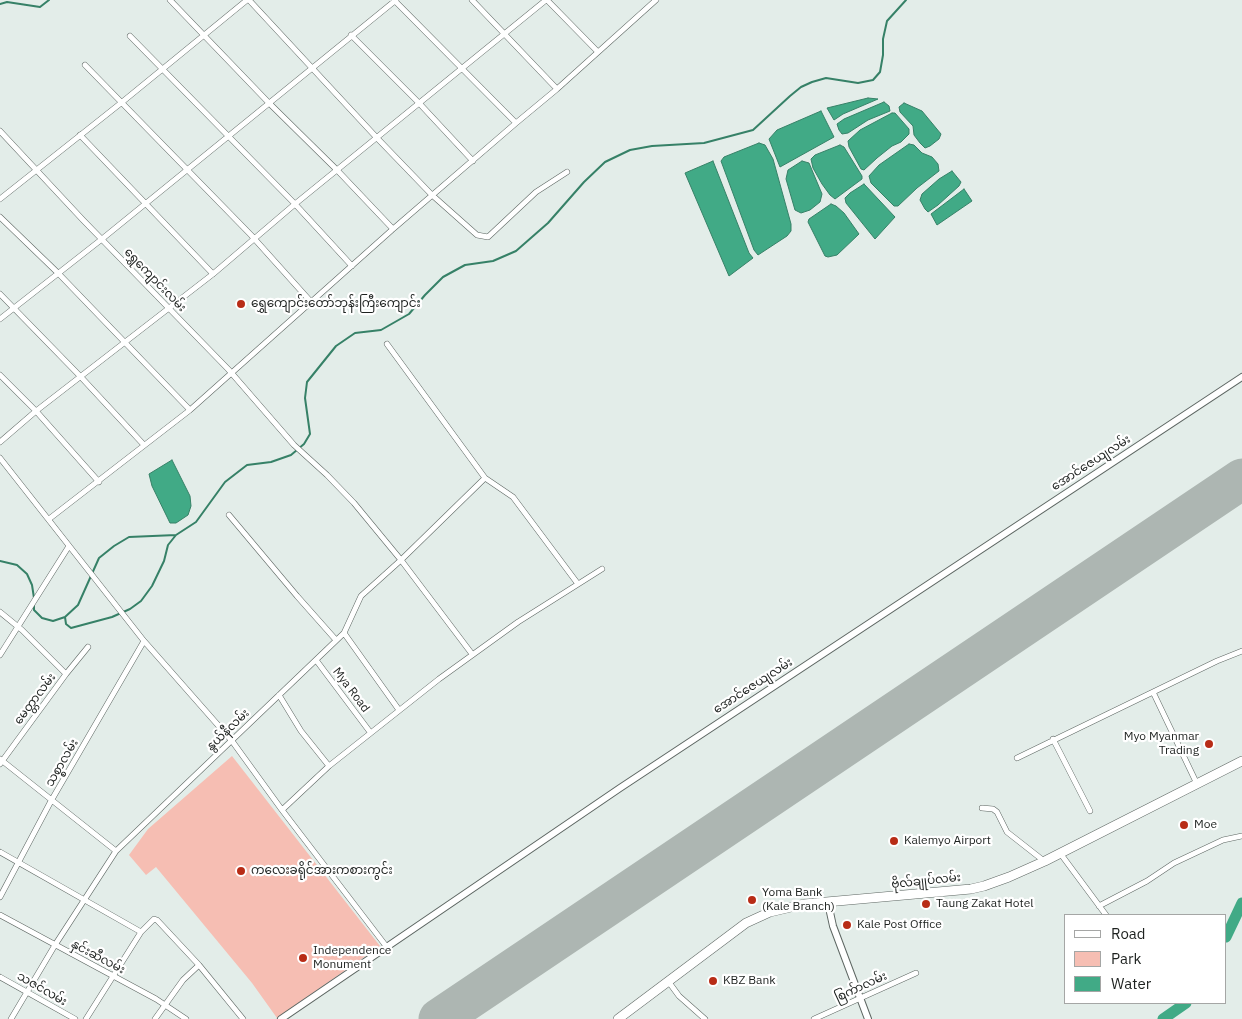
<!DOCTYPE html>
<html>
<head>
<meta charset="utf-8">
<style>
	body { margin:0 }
	#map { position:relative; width:1242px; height:1019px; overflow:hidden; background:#e3ede9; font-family:"IBM Plex Sans",sans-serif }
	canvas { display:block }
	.legend { position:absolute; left:1064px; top:914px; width:162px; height:90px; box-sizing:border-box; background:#fff; border:1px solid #a5a6a5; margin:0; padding:6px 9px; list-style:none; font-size:15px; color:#1d211f }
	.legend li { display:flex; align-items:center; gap:10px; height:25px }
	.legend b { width:25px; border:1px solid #a5a6a5 }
</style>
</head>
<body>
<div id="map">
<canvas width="1242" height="1019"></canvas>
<ul class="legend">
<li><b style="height:6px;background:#fff"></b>Road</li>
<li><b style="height:14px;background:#f6beb3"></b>Park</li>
<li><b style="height:14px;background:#41aa86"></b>Water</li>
</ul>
</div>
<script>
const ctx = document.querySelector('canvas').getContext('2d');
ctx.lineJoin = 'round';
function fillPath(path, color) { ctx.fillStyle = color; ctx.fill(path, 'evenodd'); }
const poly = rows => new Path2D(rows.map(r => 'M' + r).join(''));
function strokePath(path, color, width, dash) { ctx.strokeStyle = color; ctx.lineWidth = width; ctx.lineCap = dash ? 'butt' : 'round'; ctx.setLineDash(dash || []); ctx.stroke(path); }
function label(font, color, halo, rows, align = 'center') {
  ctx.font = font + ' "IBM Plex Sans","Noto Sans Myanmar",sans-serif'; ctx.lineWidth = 4.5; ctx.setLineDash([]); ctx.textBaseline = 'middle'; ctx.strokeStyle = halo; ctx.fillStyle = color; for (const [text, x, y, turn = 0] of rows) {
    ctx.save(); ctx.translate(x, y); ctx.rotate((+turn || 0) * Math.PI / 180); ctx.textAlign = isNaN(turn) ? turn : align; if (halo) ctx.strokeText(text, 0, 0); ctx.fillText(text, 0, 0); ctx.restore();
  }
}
fillPath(poly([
	[232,756,380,946,277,1018,252,983,156,867,146,875,129,855,148,829]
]), '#f6beb3');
const water = poly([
	[868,98,878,99,843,114,834,120,827,108,868,98],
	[884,102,889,106,890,111,868,120,848,133,842,134,839,130,837,124,844,119,884,102],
	[904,103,922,111,941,134,939,139,930,146,925,148,920,143,914,135,913,126,900,112,899,107,904,103],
	[821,111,834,137,780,167,769,139,777,130,821,111],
	[892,113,895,113,909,129,909,134,901,142,892,146,877,158,864,170,861,169,849,147,848,141,860,130,892,113],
	[759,143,765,145,773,159,791,224,791,231,787,236,758,255,754,250,721,161,724,157,759,143],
	[909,144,914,145,922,153,932,157,938,164,939,171,917,188,898,206,894,206,871,183,869,176,879,165,909,144],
	[840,145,844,147,862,176,862,179,835,199,830,195,822,184,813,168,811,159,815,155,840,145],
	[713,161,749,253,753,258,729,276,685,173,713,161],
	[802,161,809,163,822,194,820,202,810,210,801,213,795,210,786,179,788,170,802,161],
	[952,171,961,182,959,186,938,205,928,212,925,209,920,200,922,194,939,179,952,171],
	[864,184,895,217,875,239,846,203,845,198,850,193,864,184],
	[964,189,972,201,937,225,931,214,964,189],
	[831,204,836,206,844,213,859,234,837,255,828,257,825,256,808,222,809,219,831,204],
	[172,460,190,496,191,506,188,515,176,523,170,523,152,486,149,474,172,460]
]);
fillPath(water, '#41aa86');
strokePath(water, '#368167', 1);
strokePath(poly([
	[0,4,7,2,40,7,49,0],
	[0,561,17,565,27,574,32,585,34,598],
	[34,605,34,610,42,618,53,621,65,617,78,605,99,558,114,546,129,537,176,535,196,522,225,482,247,465,271,462,291,455,304,444,310,434,305,398,307,382,336,346,355,333,381,330,409,314,425,295,443,277,465,265,493,261,516,251,548,223,584,182,605,162,630,150,652,146,704,143,753,130,790,96,801,87,812,82,826,78,858,83,873,80,880,72,883,55,883,39,887,21,906,0],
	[65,617,66,624,71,628,112,617,130,609,141,601,152,586,164,561,168,545,176,535]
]), '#368167', 2);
strokePath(poly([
	[1226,937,1242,903],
	[1163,1019,1186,1003]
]), '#41aa86', 11);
strokePath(poly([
	[439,1019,1242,479]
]), '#adb6b2', 41);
const minor = poly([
	[170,0,269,103,337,170,393,229],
	[249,0,377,138,432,195,477,235,488,237,536,192,567,172],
	[472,0,557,89],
	[547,0,598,52],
	[351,35,419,103,473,161],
	[130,36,295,204,352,266],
	[85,65,251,235,312,303],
	[516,123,557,89,656,0],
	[0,131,83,220,228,369,294,445,327,475,354,503,401,560,472,654],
	[80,135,213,274],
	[0,199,121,103,247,0],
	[0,217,58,273,190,410],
	[0,294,80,376,144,445],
	[0,319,102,239,396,0],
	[387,344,485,478,513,497,578,584],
	[0,375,36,411,99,482],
	[0,442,36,411,213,274,295,204,546,0],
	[0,458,144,641,232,741,282,810,386,946],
	[229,515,297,596,336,640],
	[49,519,190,410,393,229,516,123,394,0],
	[0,612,22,630,66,674],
	[344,633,399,710],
	[0,655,69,546],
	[316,660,370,732],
	[1153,692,1197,784],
	[279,695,301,731,329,766],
	[1053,739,1090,811],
	[1017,758,1217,661,1242,651],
	[0,759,116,851],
	[0,764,66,674,88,647],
	[982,808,993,809,997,812,1007,832,1044,861],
	[282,810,329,766,439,679,518,622,602,569],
	[0,852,141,932],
	[1060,853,1106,915],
	[0,897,51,801,144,641],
	[1099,906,1147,881,1174,863,1223,840,1242,836],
	[0,915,156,999,186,1019],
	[0,977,75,1019],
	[668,981,679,996,705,1019],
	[11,1019,55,945,116,851,344,633,361,596,401,560,485,478],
	[86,1019,141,932,154,919,157,920,199,965,243,1019],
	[155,1019,183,980,199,965],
	[814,1019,916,973]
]);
const tertiary = poly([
	[828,903,833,926,868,1019],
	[281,1019,620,788,1242,377]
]);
const trunk = poly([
	[618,1019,746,923,770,912,804,904,971,889,984,886,1009,877,1045,861,1242,761]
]);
strokePath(minor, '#5d6662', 6);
strokePath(tertiary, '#5d6662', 8);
strokePath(trunk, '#5d6662', 10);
strokePath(minor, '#fff', 5);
strokePath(tertiary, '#fff', 6);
strokePath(trunk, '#fff', 9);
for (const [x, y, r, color] of [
	[241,304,5,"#b82c16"],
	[1209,744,5,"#b82c16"],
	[1184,825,5,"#b82c16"],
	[894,841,5,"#b82c16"],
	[241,871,5,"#b82c16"],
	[752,900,5,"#b82c16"],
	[926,904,5,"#b82c16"],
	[847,925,5,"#b82c16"],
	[303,958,5,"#b82c16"],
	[713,981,5,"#b82c16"]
]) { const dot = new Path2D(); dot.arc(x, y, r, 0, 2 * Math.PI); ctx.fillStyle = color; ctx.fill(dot); strokePath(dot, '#fff', 2); }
label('12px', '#1d211f', '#fff', [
	["ရွှေကျောင်းလမ်း",155,280,46],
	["အောင်ဇေယျလမ်း",1091,463,-33],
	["အောင်ဇေယျလမ်း",753,686,-33],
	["Mya Road",351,690,53],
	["မေတ္တာလမ်း",35,699,-53],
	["နွယ်နီလမ်း",228,730,-44],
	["သစ္စာလမ်း",62,763,-60],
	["ဗိုလ်ချုပ်လမ်း",926,881,-6],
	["နှင်းဆီလမ်း",98,957,28],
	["စြက်ာလမ်း",861,987,-25],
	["သဇင်လမ်း",42,989,30]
]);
label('12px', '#1d211f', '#fff', [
	["ရွှေကျောင်းတော်ဘုန်းကြီးကျောင်း",251,304],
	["Myo Myanmar",1199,737,"right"],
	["Trading",1199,751,"right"],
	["Moe",1194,825],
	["Kalemyo Airport",904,841],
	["ကလေးခရိုင်အားကစားကွင်း",251,871],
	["Yoma Bank",762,893],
	["(Kale Branch)",762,907],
	["Taung Zakat Hotel",936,904],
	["Kale Post Office",857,925],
	["Independence",313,951],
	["Monument",313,965],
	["KBZ Bank",723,981]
], 'left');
</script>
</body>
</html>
